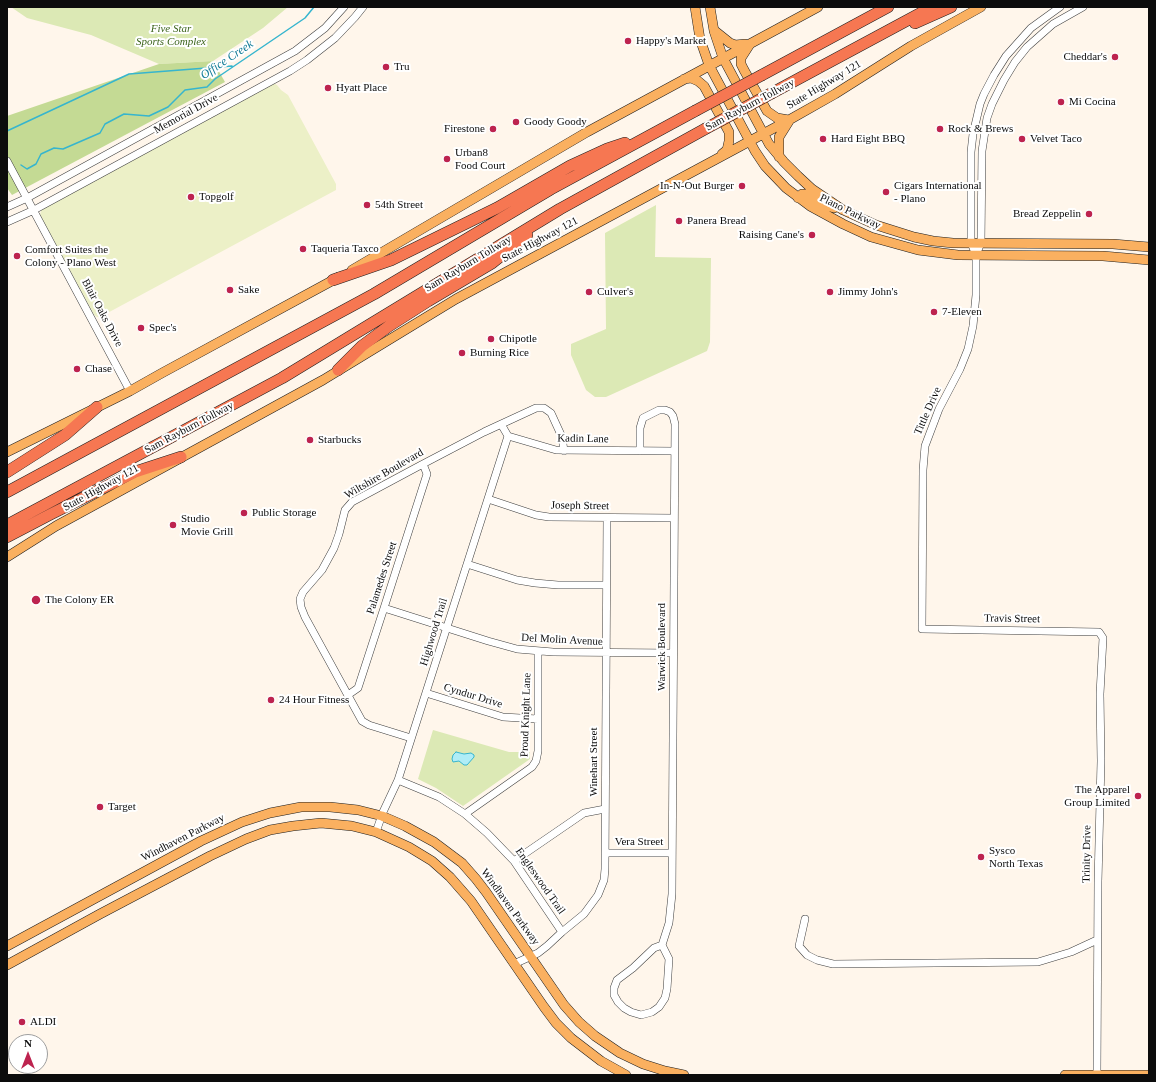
<!DOCTYPE html>
<html>
<head>
<meta charset="utf-8">
<style>
	body { margin:0 }
	#map { position:relative; width:1156px; height:1082px; overflow:hidden; background:#fff6eb; font-family:"Times New Roman",serif }
	canvas { display:block }
	.frame { position:absolute; inset:0; border:8px solid #0c0c0c; pointer-events:none }
	.north { position:absolute; left:8px; top:1034px; width:40px; height:40px; box-sizing:border-box; background:#fff; border:1px solid #9e9e9e; border-radius:50%; rotate:0deg; font-size:11px; font-weight:700; line-height:16px; text-align:center; color:#0c0c0c }
	.north::after { content:''; display:block; margin:auto; width:14px; height:18px; background:#bd234f; clip-path:polygon(50% 0,100% 100%,50% 72%,0 100%) }
</style>
</head>
<body>
<div id="map">
<canvas width="1156" height="1082"></canvas>
<div class="frame"></div>
<div class="north">N</div>
</div>
<script>
const ctx = document.querySelector('canvas').getContext('2d');
ctx.lineJoin = 'round';
function fillPath(path, color) { ctx.fillStyle = color; ctx.fill(path, 'evenodd'); }
const poly = rows => new Path2D(rows.map(r => 'M' + r).join(''));
function strokePath(path, color, width, dash) { ctx.strokeStyle = color; ctx.lineWidth = width; ctx.lineCap = dash ? 'butt' : 'round'; ctx.setLineDash(dash || []); ctx.stroke(path); }
function label(font, color, halo, rows, align = 'center') {
  ctx.font = font + ' "Times New Roman",serif'; ctx.lineWidth = 4; ctx.setLineDash([]); ctx.textBaseline = 'middle'; ctx.strokeStyle = halo; ctx.fillStyle = color; for (const [text, x, y, turn = 0] of rows) {
    ctx.save(); ctx.translate(x, y); ctx.rotate((+turn || 0) * Math.PI / 180); ctx.textAlign = isNaN(turn) ? turn : align; if (halo) ctx.strokeText(text, 0, 0); ctx.fillText(text, 0, 0); ctx.restore();
  }
}
fillPath(poly([
	[11,7,288,7,263,28,213,61,159,64,91,35,27,18],
	[656,205,655,257,711,258,710,342,707,351,606,397,595,397,586,390,571,355,571,344,606,329,605,233],
	[433,730,509,752,530,752,530,759,463,806,436,788,418,779]
]), '#dce9b5');
fillPath(poly([
	[213,61,225,82,12,195,7,188,7,116,159,64]
]), '#c4da94');
fillPath(poly([
	[273,83,277,85,281,90,288,95,336,184,336,190,100,317,97,317,94,315,42,219,40,215,42,208]
]), '#ecf0c7');
const water = poly([
	[456,752,464,754,471,753,474,755,474,757,467,765,464,765,459,761,453,762,452,759,453,755,456,752]
]);
fillPath(water, '#afedf7');
strokePath(water, '#36b5ce', 1);
strokePath(poly([
	[7,131,129,74,232,66],
	[21,165,27,169,36,164,41,154,54,148,63,149,100,133,105,124,124,114,149,116,168,107,185,90,207,87,215,79,305,18,314,7]
]), '#36b5ce', 1.5);
const minor = poly([
	[1083,7,1053,24,1027,47,1015,62,1004,80,992,104,987,118,982,151,981,243,976,255,976,295,973,326,968,349,960,369,939,409,925,446,923,470,922,629,1099,632,1103,638,1100,694,1101,761,1098,882,1097,1075],
	[7,161,130,391],
	[7,207,27,198,295,51,325,28,344,7],
	[7,222,34,210,290,71,307,60,335,38,355,17,363,7],
	[976,255,971,243,971,152,973,134,980,104,984,94,994,75,1006,56,1031,28,1060,7],
	[501,424,508,436,556,450,674,451],
	[640,451,640,428,643,418,659,410,665,410,670,412,673,416,675,424,672,894,669,923,662,945,654,948,633,968,617,980,614,988,614,995,618,1002,624,1008,631,1012,641,1015,652,1012,659,1007,665,998,667,989,669,959,662,945],
	[488,499,536,515,549,517,674,518],
	[467,564,517,580,535,583,558,585,606,585],
	[384,608,488,641,517,649,553,652,673,653],
	[426,693,503,717,538,719],
	[348,695,358,688,384,608,427,474,423,464],
	[411,738,369,725,362,721,305,617,301,607,300,599,303,592,322,570,334,548,339,534,345,510,352,502,421,465,484,432,536,408,544,408,551,413,562,437,564,451],
	[398,780,439,797,465,814,487,833,514,861,562,932],
	[465,814,532,767,536,761,538,751,538,652],
	[376,832,383,812,398,780,508,436],
	[605,853,672,853],
	[514,861,584,813,605,809],
	[805,919,799,946,807,955,817,960,833,964,1038,962,1071,952,1097,940],
	[514,964,538,953,547,946,562,932,584,914,598,895,604,880,605,869,607,518]
]);
const major = poly([
	[695,7,700,39,709,65,755,151,765,166,786,188,810,206,843,224,871,237,918,250,958,255,1103,256,1149,260],
	[710,7,714,31,723,58,769,144,784,162,798,176,812,189,843,210,876,225,914,237,933,241,953,243,1113,244,1149,247],
	[715,31,730,43,735,45,745,44],
	[750,44,741,58,741,64,744,70,767,111,777,118,789,120],
	[684,79,691,78,698,81,704,86,729,132,729,141,727,150,722,154],
	[779,157,779,137,789,121],
	[798,198,802,194,805,194,824,205,834,208],
	[352,270,587,132,818,7],
	[7,452,130,391,162,373,339,277],
	[7,557,56,526,323,380,456,299,789,120,835,94,911,46,981,7],
	[7,946,201,841,242,822,270,813,301,807,330,807,358,810,382,816,405,826,434,842,462,863,476,879,486,892,564,1005,579,1022,595,1036,620,1053,643,1064,665,1071,684,1075],
	[7,965,100,914,210,856,246,839,270,830,293,826,321,823,352,826,376,832,409,847,432,861,450,877,471,901,544,1007,556,1023,571,1038,601,1061,626,1075],
	[1065,1075,1149,1075]
]);
const highway = poly([
	[915,23,951,7],
	[762,75,888,7],
	[772,93,932,7],
	[333,280,391,260,497,208,570,166,607,149,625,143],
	[338,370,362,346,389,326,428,301,492,263,527,235],
	[7,472,65,435,97,407],
	[7,492,374,294,551,189,695,111],
	[7,525,282,378,560,209,705,129],
	[7,537,51,514,135,472,181,457]
]);
strokePath(minor, '#3f3f3f', 8);
strokePath(major, '#1d1d1d', 10);
strokePath(highway, '#1d1d1d', 12);
strokePath(minor, '#fff', 7);
strokePath(major, '#fab060', 9);
strokePath(highway, '#f67752', 11);
const highwayBridge = poly([
	[695,111,762,75],
	[705,129,772,93]
]);
strokePath(highwayBridge, '#1d1d1d', 12, []);
strokePath(highwayBridge, '#f67752', 11);
for (const [x, y, r, color] of [
	[628,41,4,"#bd234f"],
	[1115,57,4,"#bd234f"],
	[386,67,4,"#bd234f"],
	[328,88,4,"#bd234f"],
	[1061,102,4,"#bd234f"],
	[516,122,4,"#bd234f"],
	[493,129,4,"#bd234f"],
	[940,129,4,"#bd234f"],
	[823,139,4,"#bd234f"],
	[1022,139,4,"#bd234f"],
	[447,159,4,"#bd234f"],
	[742,186,4,"#bd234f"],
	[886,192,4,"#bd234f"],
	[191,197,4,"#bd234f"],
	[367,205,4,"#bd234f"],
	[1089,214,4,"#bd234f"],
	[679,221,4,"#bd234f"],
	[812,235,4,"#bd234f"],
	[303,249,4,"#bd234f"],
	[17,256,4,"#bd234f"],
	[230,290,4,"#bd234f"],
	[589,292,4,"#bd234f"],
	[830,292,4,"#bd234f"],
	[934,312,4,"#bd234f"],
	[141,328,4,"#bd234f"],
	[491,339,4,"#bd234f"],
	[462,353,4,"#bd234f"],
	[77,369,4,"#bd234f"],
	[310,440,4,"#bd234f"],
	[244,513,4,"#bd234f"],
	[173,525,4,"#bd234f"],
	[36,600,5,"#bd234f"],
	[271,700,4,"#bd234f"],
	[1138,796,4,"#bd234f"],
	[100,807,4,"#bd234f"],
	[981,857,4,"#bd234f"],
	[22,1022,4,"#bd234f"]
]) { const dot = new Path2D(); dot.arc(x, y, r, 0, 2 * Math.PI); ctx.fillStyle = color; ctx.fill(dot); strokePath(dot, '#fff', 1.5); }
label('italic 11px', '#3c641c', '#fff', [
	["Five Star",171,29],
	["Sports Complex",171,42]
]);
label('11px', '#0c0c0c', '#fff', [
	["Happy's Market",636,41],
	["Cheddar's",1107,57,"right"],
	["Tru",394,67],
	["Hyatt Place",336,88],
	["Mi Cocina",1069,102],
	["Goody Goody",524,122],
	["Firestone",485,129,"right"],
	["Rock & Brews",948,129],
	["Hard Eight BBQ",831,139],
	["Velvet Taco",1030,139],
	["Urban8",455,153],
	["Food Court",455,166],
	["In-N-Out Burger",734,186,"right"],
	["Cigars International",894,186],
	["- Plano",894,199],
	["Topgolf",199,197],
	["54th Street",375,205],
	["Bread Zeppelin",1081,214,"right"],
	["Panera Bread",687,221],
	["Raising Cane's",804,235,"right"],
	["Taqueria Taxco",311,249],
	["Comfort Suites the",25,250],
	["Colony - Plano West",25,263],
	["Sake",238,290],
	["Culver's",597,292],
	["Jimmy John's",838,292],
	["7-Eleven",942,312],
	["Spec's",149,328],
	["Chipotle",499,339],
	["Burning Rice",470,353],
	["Chase",85,369],
	["Starbucks",318,440],
	["Public Storage",252,513],
	["Studio",181,519],
	["Movie Grill",181,532],
	["The Colony ER",45,600],
	["24 Hour Fitness",279,700],
	["The Apparel",1130,790,"right"],
	["Group Limited",1130,803,"right"],
	["Target",108,807],
	["Sysco",989,851],
	["North Texas",989,864],
	["ALDI",30,1022]
], 'left');
label('11px', '#0c0c0c', '#fff', [
	["State Highway 121",824,85,-31],
	["Sam Rayburn Tollway",750,105,-28],
	["Memorial Drive",186,114,-29],
	["Plano Parkway",850,212,26],
	["State Highway 121",540,240,-28],
	["Sam Rayburn Tollway",468,264,-31],
	["Blair Oaks Drive",102,313,62],
	["Tittle Drive",928,411,-66],
	["Sam Rayburn Tollway",189,428,-28],
	["Kadin Lane",583,439,1],
	["Wiltshire Boulevard",384,474,-30],
	["State Highway 121",101,488,-29],
	["Joseph Street",580,506,1],
	["Palamedes Street",382,578,-72],
	["Travis Street",1012,619,1],
	["Highwood Trail",434,632,-73],
	["Del Molin Avenue",562,640,3],
	["Warwick Boulevard",662,647,-90],
	["Cyndur Drive",473,696,17],
	["Proud Knight Lane",526,715,-88],
	["Winehart Street",594,762,-90],
	["Windhaven Parkway",183,838,-27],
	["Vera Street",639,842],
	["Trinity Drive",1087,854,-89],
	["Engleswood Trail",540,881,55],
	["Windhaven Parkway",510,907,54]
]);
label('italic 12px', '#157d98', '#fff', [
	["Office Creek",227,60,-34]
]);
</script>
</body>
</html>
